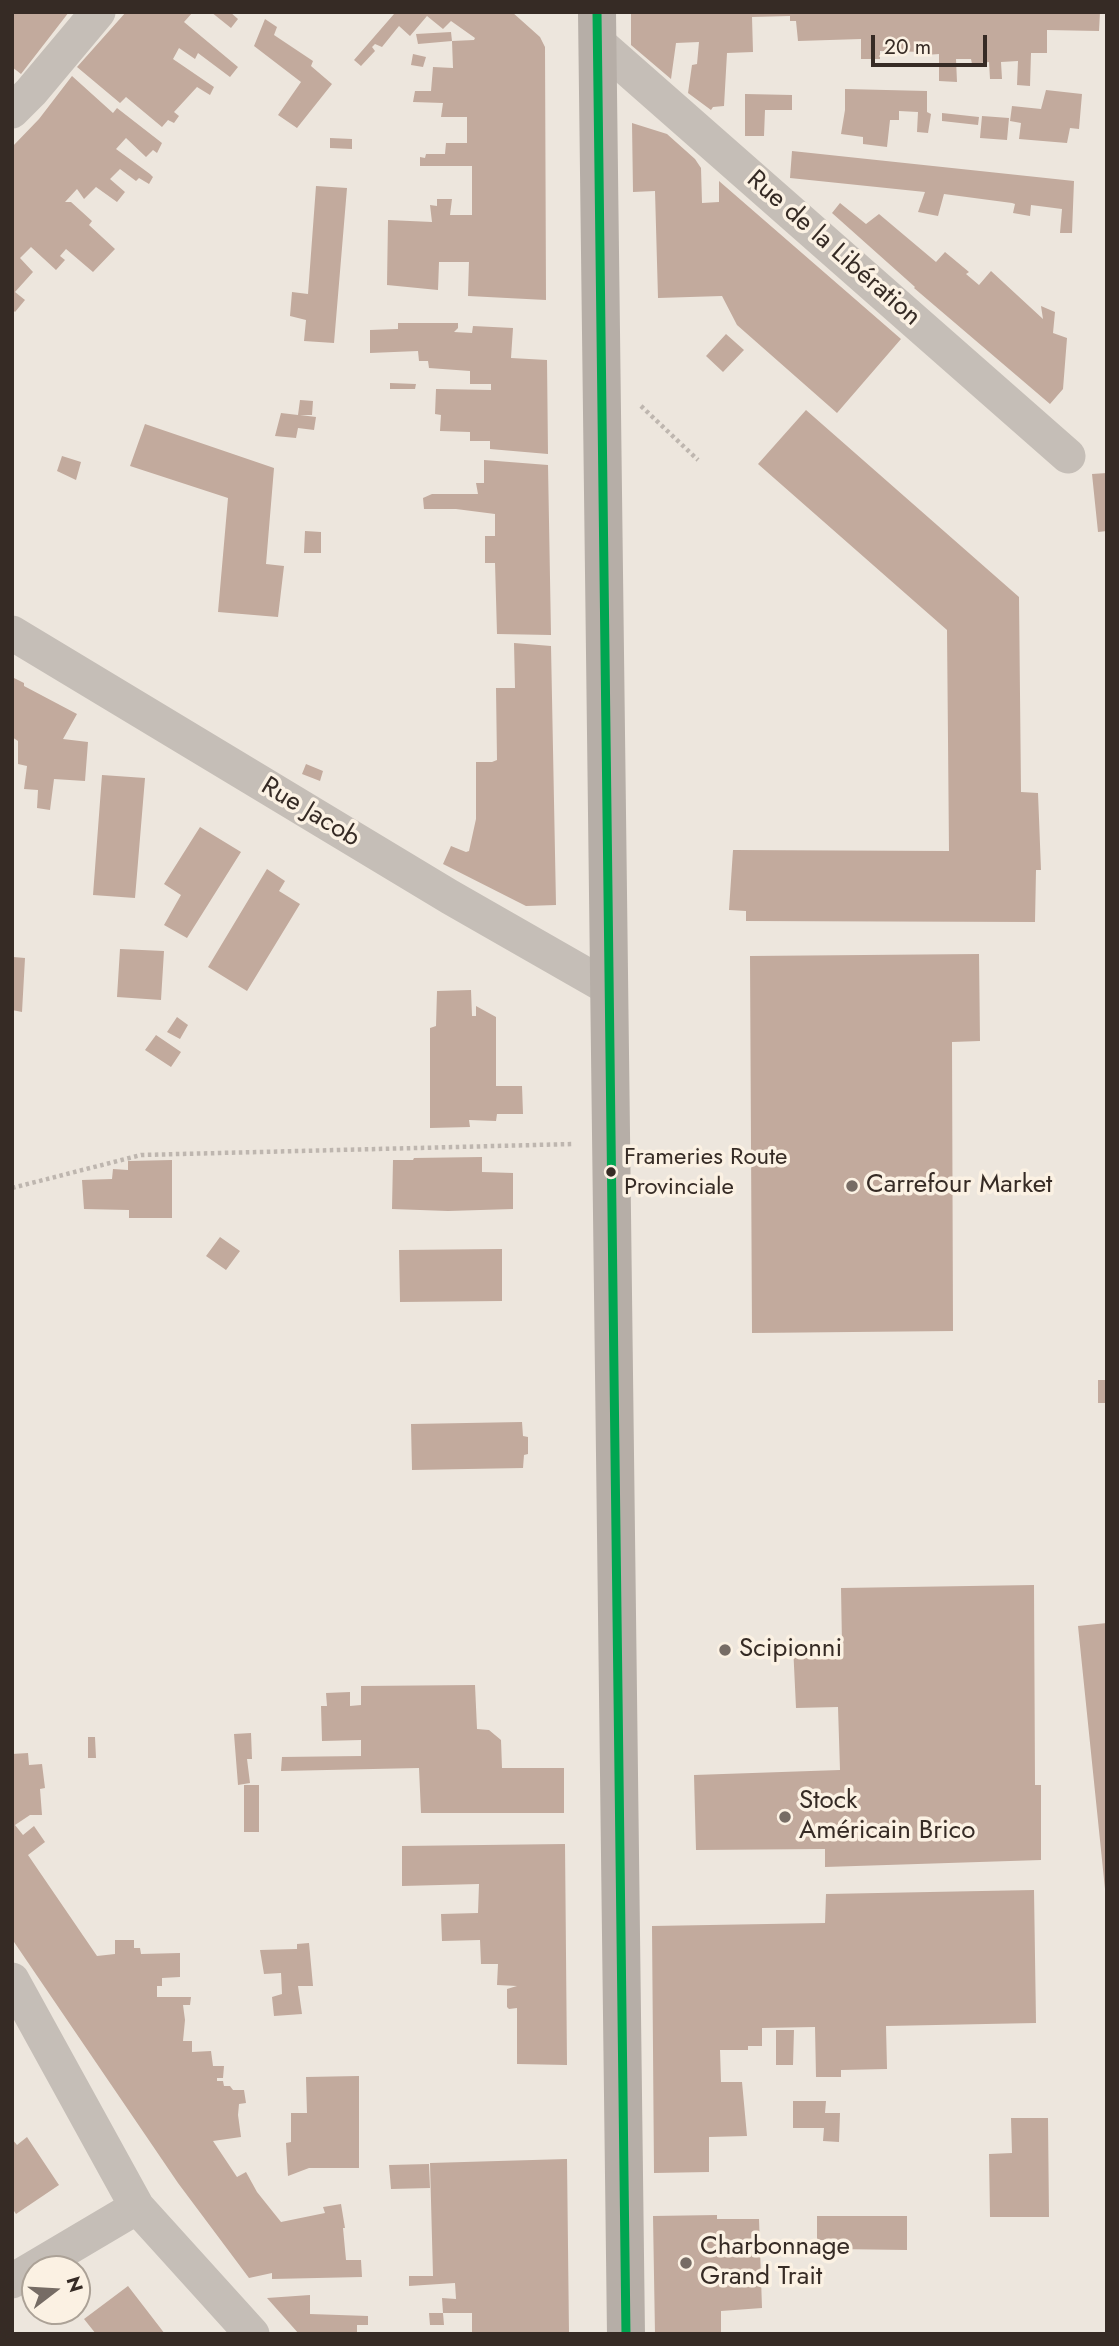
<!DOCTYPE html>
<html>
<head>
<meta charset="utf-8">
<style>
	body { margin:0 }
	#map { position:relative; width:1119px; height:2346px; overflow:hidden; background:#ede6dd; font-family:Jost,sans-serif }
	canvas { display:block }
	.frame { position:absolute; inset:0; border:14px solid #362b25; pointer-events:none }
	.north { position:absolute; left:21px; top:2255px; width:70px; height:70px; box-sizing:border-box; background:#fbf1e3; border:2px solid #aca297; border-radius:50%; rotate:73deg; font-size:19px; font-weight:700; line-height:28px; text-align:center; color:#362b25 }
	.north::after { content:''; display:block; margin:auto; width:24px; height:32px; background:#766c65; clip-path:polygon(50% 0,100% 100%,50% 72%,0 100%) }
	.scale { position:absolute; left:871px; top:35px; width:116px; height:32px; box-sizing:border-box; border:4px solid #362b25; border-top:0; padding-left:9px; font-size:21px; line-height:24px; white-space:nowrap; color:#362b25; -webkit-text-stroke:5px #fbf1e3; paint-order:stroke }
</style>
</head>
<body>
<div id="map">
<canvas width="1119" height="2346"></canvas>
<div class="frame"></div>
<div class="north">N</div>
<div class="scale">20 m</div>
</div>
<script>
const ctx = document.querySelector('canvas').getContext('2d');
ctx.lineJoin = 'round';
function fillPath(path, color) { ctx.fillStyle = color; ctx.fill(path, 'evenodd'); }
const poly = rows => new Path2D(rows.map(r => 'M' + r).join(''));
function strokePath(path, color, width, dash) { ctx.strokeStyle = color; ctx.lineWidth = width; ctx.lineCap = dash ? 'butt' : 'round'; ctx.setLineDash(dash || []); ctx.stroke(path); }
function label(font, color, halo, rows, align = 'center') {
  ctx.font = font + ' Jost,sans-serif'; ctx.lineWidth = 7; ctx.setLineDash([]); ctx.textBaseline = 'middle'; ctx.strokeStyle = halo; ctx.fillStyle = color; for (const [text, x, y, turn = 0] of rows) {
    ctx.save(); ctx.translate(x, y); ctx.rotate((+turn || 0) * Math.PI / 180); ctx.textAlign = isNaN(turn) ? turn : align; if (halo) ctx.strokeText(text, 0, 0); ctx.fillText(text, 0, 0); ctx.restore();
  }
}
fillPath(poly([
	[12,12,69,12,21,74,12,67],
	[126,12,193,12,184,22,238,67,230,77,198,53,195,59,179,48,173,59,214,87,210,95,197,87,174,112,179,116,174,123,168,120,162,127,126,97,120,103,77,67],
	[211,12,230,12,238,19,231,28],
	[392,12,512,12,540,37,545,47,546,300,468,296,469,262,439,262,438,290,387,285,388,220,432,222,430,205,437,206,437,199,452,199,450,215,472,215,472,166,420,166,420,157,425,158,426,154,445,154,446,143,467,143,467,117,441,117,443,103,413,102,415,91,431,91,433,67,453,68,452,41,474,40,475,38,451,21,443,29,427,16,410,36,399,26,382,47,375,44,372,47,375,51,361,66,354,60,394,14],
	[631,12,1100,12,1099,31,1047,30,1047,53,1031,53,1030,86,1017,85,1018,61,1001,62,1002,79,990,79,989,62,972,64,971,59,956,59,957,82,939,81,939,54,926,55,926,52,880,51,880,59,861,59,861,39,798,41,796,21,790,21,790,16,752,17,753,52,727,53,724,106,713,107,711,110,688,93,692,65,697,64,699,42,676,43,671,79,631,45],
	[265,19,277,27,274,35,313,61,311,66,332,84,297,128,278,115,301,82,254,46],
	[451,32,452,41,418,44,416,34],
	[413,54,426,57,423,67,411,65],
	[72,76,113,113,117,108,162,143,157,153,153,150,146,157,126,138,116,149,150,174,153,177,149,184,139,178,136,181,120,169,110,179,125,192,117,202,96,187,84,199,77,189,65,202,71,202,92,221,89,225,115,249,93,272,66,249,60,256,65,260,56,270,31,247,20,258,33,272,15,292,25,300,15,312,12,309,12,147,39,119],
	[845,89,927,91,927,112,931,114,928,133,917,132,918,112,899,111,899,120,890,120,887,147,863,144,863,137,841,134,845,110],
	[1046,90,1082,94,1079,129,1070,128,1067,143,1019,139,1021,123,1010,121,1012,106,1041,109],
	[745,94,792,95,792,110,765,110,764,136,745,136],
	[942,113,979,117,978,125,942,121],
	[982,116,1009,118,1007,140,980,138],
	[632,123,667,134,695,159,701,168,702,203,719,202,719,181,901,339,837,413,737,325,722,296,658,298,655,191,633,192],
	[330,138,352,139,352,149,330,148],
	[792,151,1074,181,1072,233,1060,233,1062,209,1031,205,1030,216,1013,213,1015,204,1012,203,944,194,938,216,918,212,925,192,790,178],
	[316,186,347,188,334,343,304,341,306,320,290,316,292,292,308,294],
	[840,203,866,224,879,214,936,262,945,252,969,272,966,274,979,285,991,271,1043,319,1041,306,1055,312,1053,333,1067,338,1063,389,1050,404,914,288,915,287,832,213],
	[398,323,458,323,458,328,454,332,472,333,473,326,513,328,511,358,547,360,548,454,490,449,490,441,470,441,470,432,440,431,441,415,435,414,436,389,491,390,491,384,470,384,470,371,429,368,428,361,419,361,418,351,370,353,370,330,398,329],
	[726,334,744,350,723,372,706,356],
	[390,383,416,384,415,389,390,389],
	[300,400,313,401,312,415,300,415,316,417,314,430,298,428,296,438,275,436,281,413,298,415],
	[806,410,1019,597,1021,792,1038,793,1041,870,1036,870,1035,922,746,921,746,911,729,910,733,850,949,851,947,630,758,464],
	[145,424,274,468,266,564,284,566,278,617,218,612,228,498,130,466],
	[62,456,81,462,76,480,57,471],
	[484,460,548,465,551,635,497,634,495,563,485,563,485,536,495,536,495,514,456,509,424,509,423,498,432,494,478,494,476,483,484,483],
	[1107,473,1107,531,1098,532,1092,474],
	[305,531,321,532,321,553,304,553],
	[514,643,551,646,556,905,526,906,443,864,451,846,466,852,469,851,476,819,476,762,492,762,497,760,496,688,515,688],
	[12,677,24,683,24,686,77,714,63,739,88,742,85,781,54,779,50,810,37,808,38,790,24,789,27,766,18,764,18,741,12,737],
	[306,764,323,771,320,781,302,774],
	[102,775,145,778,135,898,93,895],
	[200,827,241,852,187,938,164,925,181,895,164,884],
	[267,869,285,881,279,891,300,904,247,991,208,967],
	[120,949,164,951,161,1000,117,997],
	[979,954,980,1041,952,1042,953,1331,752,1333,750,956],
	[13,957,25,958,22,1012,12,1010],
	[471,990,472,1016,476,1016,476,1006,496,1017,496,1086,522,1086,523,1114,497,1114,496,1121,469,1120,470,1127,430,1128,430,1028,436,1026,437,991],
	[177,1017,188,1025,180,1039,167,1032],
	[156,1035,181,1052,171,1067,145,1050],
	[482,1157,482,1172,513,1173,513,1209,448,1211,392,1209,393,1160,413,1160,414,1158],
	[172,1160,172,1218,129,1218,129,1210,84,1209,82,1180,112,1179,113,1169,128,1170,128,1161],
	[220,1237,240,1251,226,1270,206,1256],
	[502,1249,502,1301,400,1302,399,1250],
	[1098,1380,1107,1380,1107,1403,1098,1403],
	[522,1422,523,1436,528,1437,528,1454,524,1455,523,1468,412,1470,411,1424],
	[1034,1585,1035,1785,1041,1785,1041,1860,825,1867,825,1849,696,1850,694,1775,840,1770,838,1707,796,1708,793,1645,842,1644,841,1588],
	[1107,1623,1107,1888,1105,1889,1078,1626],
	[475,1685,477,1729,489,1730,501,1740,502,1768,564,1768,564,1813,421,1813,419,1768,281,1771,282,1757,361,1756,361,1740,322,1741,321,1706,327,1706,326,1693,350,1692,350,1706,361,1705,361,1686],
	[251,1733,252,1759,247,1759,250,1783,238,1785,234,1734],
	[88,1737,95,1737,96,1758,88,1758],
	[28,1753,29,1765,42,1764,45,1788,40,1789,42,1815,30,1815,15,1825,23,1835,34,1826,45,1842,28,1855,97,1956,115,1954,115,1940,134,1940,134,1948,140,1948,141,1954,180,1953,180,1977,162,1978,162,1986,157,1986,157,1997,191,1997,190,2005,183,2005,185,2020,183,2041,192,2041,192,2052,211,2051,213,2066,224,2066,223,2078,217,2078,217,2081,223,2081,224,2086,230,2086,233,2090,244,2090,246,2103,239,2104,238,2115,241,2137,213,2141,237,2177,246,2172,257,2192,281,2222,325,2213,323,2207,341,2204,345,2228,343,2228,346,2260,361,2260,362,2277,272,2279,272,2273,249,2278,178,2183,12,1939,12,1754],
	[244,1785,259,1785,259,1832,244,1832],
	[565,1844,567,2065,517,2064,517,2008,509,2009,507,2007,507,1989,517,1986,497,1985,498,1964,481,1964,480,1940,442,1941,441,1914,478,1913,479,1884,402,1886,402,1846],
	[1034,1890,1036,2023,886,2026,887,2069,841,2070,841,2077,816,2077,815,2027,762,2028,762,2046,748,2046,748,2050,720,2050,721,2082,742,2082,747,2136,709,2137,709,2172,654,2173,652,1926,825,1923,826,1894],
	[309,1943,313,1986,298,1986,302,2014,274,2016,272,1997,282,1994,281,1973,264,1974,260,1950,297,1949,297,1944],
	[776,2030,794,2030,793,2065,776,2065],
	[359,2076,359,2168,309,2168,288,2176,286,2143,291,2142,291,2113,307,2113,306,2077],
	[793,2101,826,2101,825,2113,840,2113,839,2142,823,2141,824,2128,793,2128],
	[1011,2118,1048,2118,1049,2217,990,2217,989,2154,1012,2153],
	[27,2137,59,2185,16,2214,12,2208,12,2139,17,2145],
	[567,2159,569,2334,472,2334,472,2313,443,2313,442,2298,456,2299,455,2283,409,2286,409,2276,433,2276,430,2163],
	[429,2164,430,2188,391,2189,389,2165],
	[717,2215,717,2219,759,2219,762,2308,721,2311,721,2334,655,2334,653,2216],
	[817,2216,907,2216,907,2250,836,2249,836,2240,817,2240],
	[128,2286,165,2334,96,2334,84,2319],
	[310,2295,310,2314,368,2316,368,2325,357,2325,357,2334,299,2334,267,2298],
	[429,2313,443,2313,444,2325,430,2325]
]), '#c2aa9d');
strokePath(poly([
	[641,406,698,460],
	[12,1188,141,1155,574,1144]
]), '#beb6af', 4.5, [3.5, 3.5]);
strokePath(poly([
	[597,42,1068,456],
	[12,111,31,92,98,12],
	[12,633,450,897,609,988],
	[12,1980,137,2207,252,2334],
	[12,2281,137,2207]
]), '#c5beb7', 35);
strokePath(poly([
	[597,12,626,2334]
]), '#b6aea7', 38);
strokePath(poly([
	[597,12,626,2334]
]), '#00a651', 9);
for (const [x, y, r, color] of [
	[611,1172,6,"#362b25"],
	[852,1186,7,"#766c65"],
	[725,1650,7,"#766c65"],
	[785,1817,7,"#766c65"],
	[686,2263,7,"#766c65"]
]) { const dot = new Path2D(); dot.arc(x, y, r, 0, 2 * Math.PI); ctx.fillStyle = color; ctx.fill(dot); strokePath(dot, '#fbf1e3', 2.5); }
label('24px', '#362b25', '#fbf1e3', [
	["Frameries Route",624,1158],
	["Provinciale",624,1188]
], 'left');
label('26px', '#362b25', '#fbf1e3', [
	["Rue de la Libération",833,249,41],
	["Rue Jacob",310,813,31]
]);
label('26px', '#362b25', '#fbf1e3', [
	["Carrefour Market",866,1186],
	["Scipionni",739,1650],
	["Stock",799,1802],
	["Américain Brico",799,1832],
	["Charbonnage",700,2248],
	["Grand Trait",700,2278]
], 'left');
</script>
</body>
</html>
